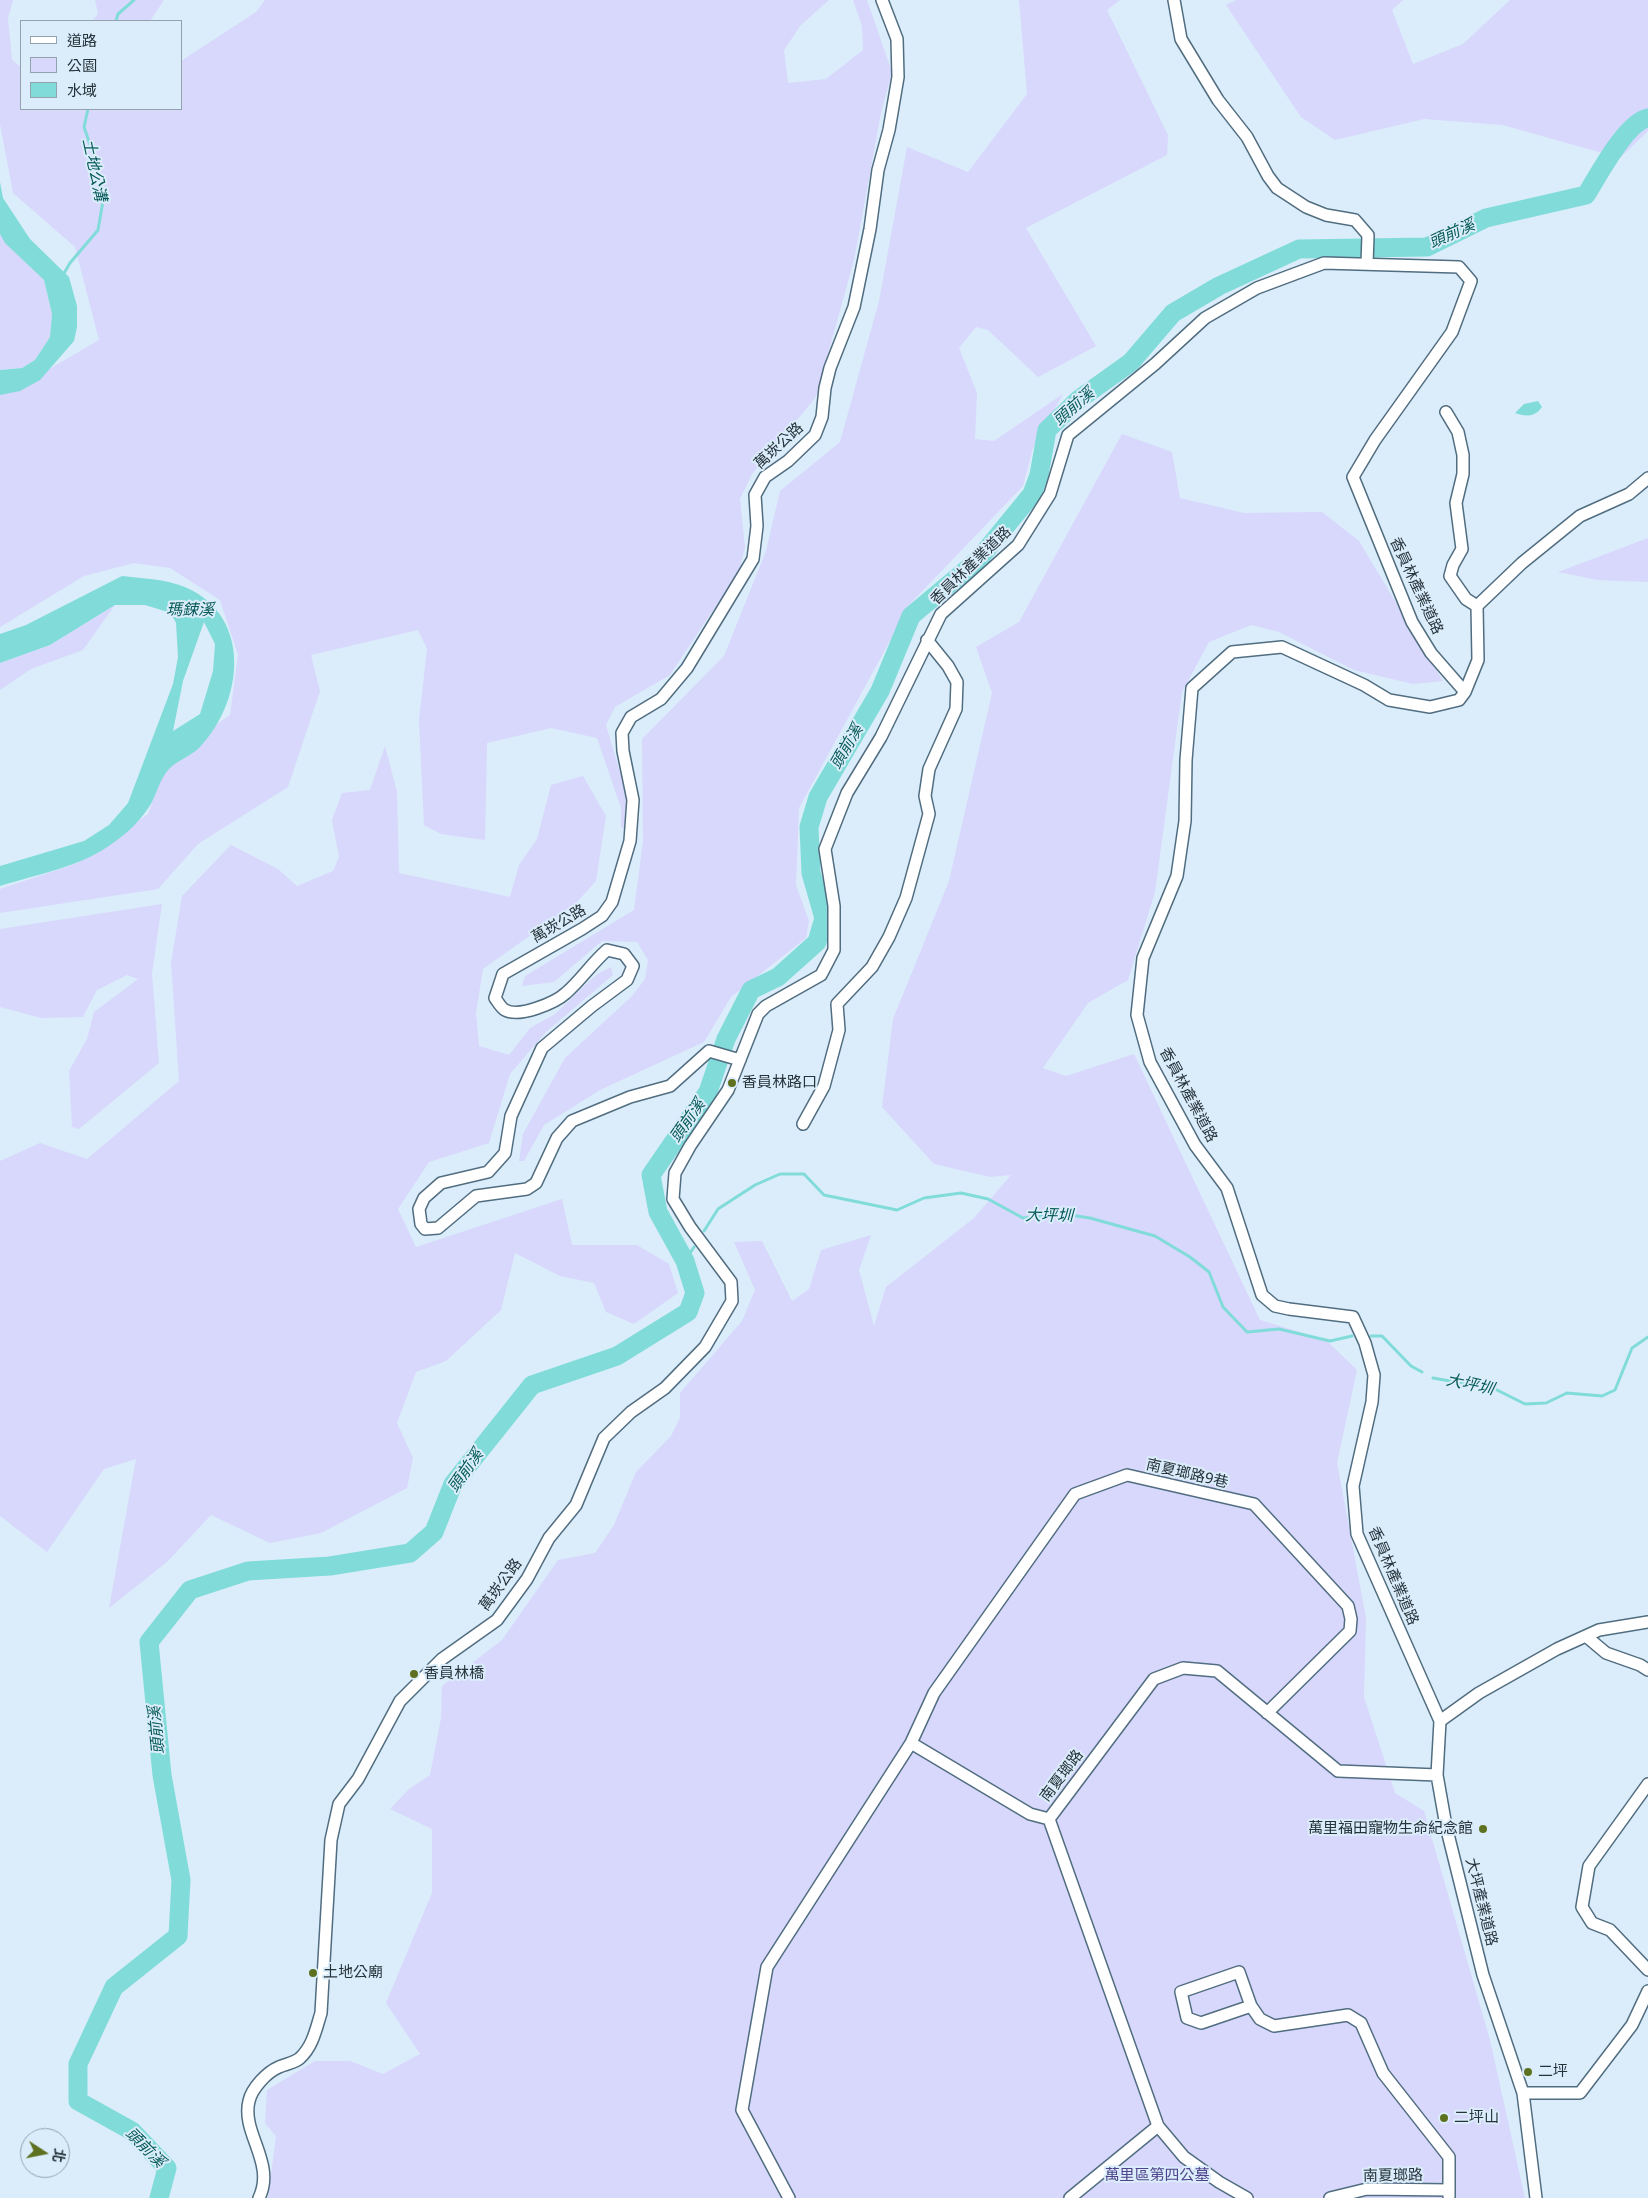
<!DOCTYPE html>
<html>
<head>
<meta charset="utf-8">
<style>
	body { margin:0 }
	#map { position:relative; width:1648px; height:2198px; overflow:hidden; background:#dbedfb; font-family:"Noto Sans","Noto Sans TC",sans-serif }
	canvas { display:block }
	.legend { position:absolute; left:20px; top:20px; width:162px; height:90px; box-sizing:border-box; background:#dbedfb; border:1px solid #93a3ae; margin:0; padding:6px 9px; list-style:none; font-size:15px; color:#27333b }
	.legend li { display:flex; align-items:center; gap:10px; height:25px }
	.legend b { width:25px; border:1px solid #93a3ae }
	.north { position:absolute; left:20px; top:2128px; width:50px; height:50px; box-sizing:border-box; background:#dbedfb; border:1px solid #93a3ae; border-radius:50%; rotate:101deg; font-size:14px; font-weight:700; line-height:20px; text-align:center; color:#27333b }
	.north::after { content:''; display:block; margin:auto; width:18px; height:22px; background:#5e7120; clip-path:polygon(50% 0,100% 100%,50% 72%,0 100%) }
</style>
</head>
<body>
<div id="map">
<canvas width="1648" height="2198"></canvas>
<ul class="legend">
<li><b style="height:6px;background:#fff"></b>道路</li>
<li><b style="height:14px;background:#d8d7fc"></b>公園</li>
<li><b style="height:14px;background:#81dcd9"></b>水域</li>
</ul>
<div class="north">北</div>
</div>
<script>
const ctx = document.querySelector('canvas').getContext('2d');
ctx.lineJoin = 'round';
function fillPath(path, color) { ctx.fillStyle = color; ctx.fill(path, 'evenodd'); }
function strokePath(path, color, width, dash) { ctx.strokeStyle = color; ctx.lineWidth = width; ctx.lineCap = dash ? 'butt' : 'round'; ctx.setLineDash(dash || []); ctx.stroke(path); }
function label(font, color, halo, rows, align = 'center') {
  ctx.font = font + ' "Noto Sans","Noto Sans TC",sans-serif'; ctx.lineWidth = 4; ctx.setLineDash([]); ctx.textBaseline = 'middle'; ctx.strokeStyle = halo; ctx.fillStyle = color; for (const [text, x, y, turn = 0] of rows) {
    ctx.save(); ctx.translate(x, y); ctx.rotate((+turn || 0) * Math.PI / 180); ctx.textAlign = isNaN(turn) ? turn : align; if (halo) ctx.strokeText(text, 0, 0); ctx.fillText(text, 0, 0); ctx.restore();
  }
}
fillPath(new Path2D(`
	M 0,0 L 13,0 L 8,18 L 12,60 L 21,67 L 21,109 L 181,109 L 181,61 L 256,12 L 265,0 L 829,0 L 801,25 L 784,50 L 788,83 L 826,79 L 863,50 L 862,26 L 853,0 L 867,0 L 892,72 L 881,113 L 854,260 L 816,397 L 752,474 L 740,499 L 745,547 L 739,571 L 670,675 L 615,707 L 606,725 L 628,799 L 625,830 L 621,827 L 621,808 L 597,738 L 551,728 L 487,743 L 485,840 L 441,834 L 424,825 L 419,720 L 427,649 L 418,630 L 311,655 L 320,691 L 288,787 L 198,844 L 158,889 L 0,913 L 0,889 L 75,864 L 148,814 L 167,759 L 230,715 L 238,655 L 220,600 L 170,568 L 134,563 L 84,576 L 0,627 L 0,381 L 34,378 L 99,340 L 75,247 L 13,193 L 0,124 Z
	M 95,0 L 164,0 L 150,21 L 92,21 L 98,14 Z
	M 1019,0 L 1120,0 L 1107,10 L 1168,135 L 1167,155 L 1026,228 L 1096,346 L 1038,377 L 988,330 L 976,327 L 959,348 L 977,393 L 975,439 L 994,441 L 1063,394 L 1033,448 L 1023,486 L 910,604 L 799,808 L 796,885 L 809,921 L 806,938 L 731,997 L 704,1042 L 600,1090 L 544,1125 L 524,1161 L 519,1161 L 523,1134 L 565,1058 L 632,996 L 645,979 L 648,960 L 637,942 L 602,941 L 554,982 L 522,986 L 525,976 L 634,910 L 643,841 L 642,739 L 724,656 L 766,551 L 780,491 L 840,442 L 879,301 L 907,147 L 968,172 L 1027,94 Z
	M 1236,0 L 1403,0 L 1392,10 L 1413,64 L 1463,44 L 1510,0 L 1648,0 L 1648,131 L 1620,158 L 1503,125 L 1424,119 L 1335,140 L 1301,117 L 1226,5 Z
	M 0,234 L 6,243 L 44,280 L 52,314 L 50,337 L 35,360 L 22,368 L 0,370 Z
	M 1122,434 L 1172,452 L 1180,498 L 1244,513 L 1322,512 L 1359,541 L 1443,681 L 1413,684 L 1354,670 L 1279,632 L 1251,625 L 1209,642 L 1182,692 L 1155,892 L 1128,980 L 1088,1003 L 1043,1068 L 1066,1076 L 1134,1054 L 1260,1320 L 1326,1340 L 1357,1370 L 1337,1463 L 1366,1618 L 1364,1697 L 1395,1793 L 1424,1811 L 1490,2040 L 1525,2198 L 268,2198 L 276,2136 L 265,2123 L 267,2090 L 315,2061 L 350,2061 L 383,2074 L 420,2054 L 386,2003 L 432,1893 L 432,1829 L 390,1809 L 409,1789 L 430,1775 L 441,1718 L 442,1686 L 502,1640 L 558,1560 L 595,1553 L 614,1525 L 636,1472 L 671,1436 L 680,1418 L 680,1393 L 742,1321 L 755,1290 L 734,1242 L 762,1241 L 792,1301 L 809,1289 L 821,1250 L 871,1235 L 859,1270 L 874,1326 L 886,1287 L 974,1218 L 1011,1175 L 990,1177 L 934,1164 L 882,1107 L 893,1019 L 949,881 L 992,693 L 976,647 L 1019,622 Z
	M 1648,538 L 1648,582 L 1598,580 L 1558,572 Z
	M 115,605 L 83,650 L 31,669 L 0,690 L 0,663 L 50,645 Z
	M 385,746 L 397,792 L 399,873 L 510,897 L 519,865 L 537,839 L 551,785 L 583,776 L 606,816 L 596,881 L 576,903 L 483,969 L 476,1013 L 479,1046 L 509,1055 L 530,1028 L 555,1014 L 596,975 L 611,967 L 613,975 L 546,1032 L 510,1074 L 489,1143 L 429,1162 L 398,1209 L 416,1247 L 562,1199 L 572,1245 L 637,1245 L 669,1264 L 678,1293 L 634,1324 L 606,1312 L 594,1283 L 560,1276 L 515,1253 L 501,1310 L 446,1361 L 416,1372 L 397,1423 L 413,1458 L 407,1488 L 321,1533 L 270,1543 L 211,1515 L 167,1562 L 109,1608 L 136,1459 L 104,1469 L 47,1552 L 0,1516 L 0,1161 L 40,1143 L 87,1159 L 179,1081 L 171,963 L 182,896 L 231,845 L 278,869 L 297,886 L 333,871 L 339,857 L 332,820 L 342,793 L 370,790 Z
	M 162,904 L 152,973 L 159,1063 L 79,1129 L 72,1127 L 69,1071 L 87,1039 L 94,1012 L 138,979 L 127,975 L 97,990 L 83,1017 L 41,1018 L 0,1007 L 0,929 Z`), '#d8d7fc');
fillPath(new Path2D(`
	M 0,182 L 3,198 L 30,239 L 69,277 L 77,306 L 77,327 L 74,341 L 40,380 L 20,391 L 0,395 L 0,370 L 22,368 L 35,360 L 50,337 L 52,314 L 44,280 L 5,243 L 0,234 Z
	M 1538,401 L 1542,407 C 1535,417 1526,417 1515,413 L 1524,404 Z
	M 122,576 C 147,579 173,579 195,592 C 252,625 241,704 200,747 C 191,756 178,760 169,769 C 161,777 157,792 152,802 C 142,819 129,832 113,843 C 81,867 38,874 0,886 L 0,866 L 84,841 L 109,825 L 128,803 L 173,684 L 178,657 L 176,623 L 171,613 L 145,605 L 115,605 L 50,645 L 0,663 L 0,634 L 26,625 ZM 204,622 L 215,644 L 213,671 L 200,714 L 173,731 L 183,681 Z`), '#81dcd9');
strokePath(new Path2D(`
	M 116,21 L 118,14 L 134,0
	M 63,275 L 70,263 L 98,230 L 103,201 L 94,156 L 84,127 L 88,109
	M 704,1231 L 718,1209 L 755,1185 L 780,1174 L 804,1174 L 824,1195 L 897,1210 L 924,1198 L 961,1193 L 988,1199 L 1023,1218 L 1063,1214 L 1090,1218 L 1155,1236 L 1190,1257 L 1209,1272 L 1223,1307 L 1247,1332 L 1279,1329 L 1330,1341 L 1352,1336
	M 685,1261 L 694,1247
	M 1371,1336 L 1382,1336 L 1411,1366 L 1422,1372
	M 1433,1378 L 1495,1389 L 1525,1404 L 1546,1403 L 1567,1393 L 1602,1396 L 1615,1390 L 1632,1348 L 1648,1337`), '#81dcd9', 3);
strokePath(new Path2D(`
	M 159,2198 L 167,2168 L 132,2131 L 78,2101 L 78,2064 L 114,1987 L 178,1936 L 181,1880 L 162,1775 L 149,1642 L 190,1590 L 248,1571 L 330,1566 L 410,1553 L 434,1532 L 453,1484 L 532,1385 L 617,1356 L 688,1312 L 695,1293 L 685,1261 L 658,1212 L 651,1175 L 708,1092 L 726,1039 L 751,990 L 778,977 L 817,942 L 824,918 L 811,873 L 809,827 L 818,797 L 880,691 L 911,616 L 978,560 L 1032,494 L 1039,475 L 1047,430 L 1078,400 L 1131,362 L 1173,313 L 1219,286 L 1299,249 L 1427,247 L 1486,218 L 1586,195 C 1598,176 1626,122 1648,118`), '#81dcd9', 19);
const minor = new Path2D(`
	M 1174,0 L 1181,39 L 1218,100 L 1247,137 L 1268,176 L 1277,188 L 1306,207 L 1326,215 L 1355,220 L 1368,235 L 1367,264
	M 1446,412 L 1458,432 L 1463,455 L 1463,474 L 1456,503 L 1462,549 L 1453,565 L 1450,576 L 1466,599 L 1477,606
	M 1465,692 L 1478,660 L 1477,606 L 1522,563 L 1580,516 L 1629,494 L 1648,478
	M 740,1060 L 709,1051 L 670,1086 L 630,1097 L 572,1121 L 557,1138 L 536,1183 L 527,1189 L 476,1196 L 438,1228 L 425,1229 L 421,1224 L 419,1209 L 424,1198 L 441,1183 L 488,1172 L 505,1153 L 511,1116 L 542,1048 L 592,1006 L 627,980 L 633,966 L 624,954 L 607,950 C 592,963 581,980 566,993 C 555,1003 519,1018 505,1010 C 501,1008 498,1002 495,998 L 503,974 L 582,929 L 602,916 L 612,902 L 630,841 L 633,800 L 623,751 L 622,733 L 631,717 L 661,699 L 687,668 L 753,559 L 757,526 L 755,495 L 765,477 L 788,461 L 815,435 L 822,417 L 825,388 L 830,368 L 854,307 L 870,229 L 878,170 L 889,130 L 898,77 L 897,39 L 882,0
	M 803,1124 L 824,1086 L 839,1030 L 837,1004 L 872,967 L 889,937 L 906,898 L 929,814 L 925,796 L 929,769 L 956,709 L 957,682 L 948,666 L 927,640
	M 1587,1637 L 1606,1653 L 1640,1665 L 1648,1670
	M 1440,1721 L 1479,1693 L 1557,1649 L 1599,1630 L 1648,1622
	M 911,1743 L 934,1693 L 1075,1494 L 1127,1475 L 1254,1504 L 1348,1606 L 1351,1619 L 1350,1631 L 1267,1713
	M 1648,1784 L 1589,1866 L 1582,1907 L 1592,1923 L 1610,1930 L 1648,1970
	M 1251,2006 L 1239,1972 L 1181,1992 L 1187,2018 L 1201,2023 L 1251,2006 L 1260,2019 L 1274,2026 L 1348,2015 L 1361,2023 L 1383,2073 L 1449,2157 L 1449,2190
	M 1523,2093 L 1580,2093 L 1632,2025 L 1648,1991
	M 259,2198 C 276,2163 241,2133 249,2101 C 252,2088 267,2072 279,2067 C 285,2064 295,2063 300,2058 C 313,2046 316,2029 321,2013 L 331,1840 L 339,1804 L 358,1779 L 400,1701 L 442,1659 L 497,1620 L 527,1579 L 549,1538 L 576,1505 L 604,1438 L 631,1412 L 665,1388 L 705,1347 L 732,1301 L 731,1282 L 690,1227 L 673,1199 L 675,1173 L 690,1146 L 728,1090 L 758,1014 L 766,1006 L 821,975 L 834,950 L 834,906 L 825,849 L 847,793 L 881,737 L 941,614 L 1018,545 L 1050,494 L 1068,435 L 1155,364 L 1205,318 L 1257,288 L 1324,263 L 1459,267 L 1471,281 L 1452,332 L 1375,440 L 1353,477 L 1412,622 L 1431,653 L 1465,692 L 1459,700 L 1430,707 L 1389,700 L 1364,685 L 1282,647 L 1232,652 L 1192,688 L 1186,760 L 1185,821 L 1177,876 L 1143,958 L 1137,1015 L 1150,1062 L 1195,1145 L 1227,1188 L 1262,1295 L 1275,1306 L 1289,1309 L 1353,1317 L 1365,1343 L 1374,1375 L 1372,1402 L 1353,1486 L 1357,1534 L 1440,1721 L 1437,1775 L 1446,1826 L 1483,1975 L 1523,2093 L 1536,2198
	M 789,2198 L 742,2110 L 767,1967 L 911,1743 L 1030,1814 L 1049,1819
	M 1070,2198 L 1158,2126
	M 1247,2198 L 1219,2182 L 1184,2157 L 1158,2126 L 1049,1819 L 1154,1679 L 1183,1668 L 1217,1671 L 1338,1771 L 1437,1775
	M 1330,2198 L 1367,2189 L 1449,2190 L 1449,2196`);
strokePath(minor, '#516d80', 14);
strokePath(minor, '#fff', 11);
for (const [x, y, r, color] of [
	[732,1083,5,"#5e7120"],
	[414,1674,5,"#5e7120"],
	[1483,1829,5,"#5e7120"],
	[313,1973,5,"#5e7120"],
	[1528,2072,5,"#5e7120"],
	[1444,2118,5,"#5e7120"]
]) { const dot = new Path2D(); dot.arc(x, y, r, 0, 2 * Math.PI); ctx.fillStyle = color; ctx.fill(dot); strokePath(dot, '#dbedfb', 2); }
label('15px', '#27333b', '#dbedfb', [
	["萬崁公路",779,446,-43],
	["香員林產業道路",971,566,-44],
	["香員林產業道路",1416,586,65],
	["萬崁公路",559,924,-30],
	["香員林產業道路",1188,1095,62],
	["南夏瑯路9巷",1187,1474,13],
	["香員林產業道路",1393,1576,67],
	["萬崁公路",501,1585,-54],
	["南夏瑯路",1062,1776,-53],
	["大坪產業道路",1481,1902,76],
	["南夏瑯路",1393,2176,-1]
]);
label('15px', '#27333b', '#dbedfb', [
	["香員林路口",742,1083],
	["香員林橋",424,1674],
	["萬里福田寵物生命紀念館",1473,1829,"right"],
	["土地公廟",323,1973],
	["二坪",1538,2072],
	["二坪山",1454,2118]
], 'left');
label('15px', '#4e438c', '#dbedfb', [
	["萬里區第四公墓",1157,2176]
]);
label('italic 16px', '#075a59', '#dbedfb', [
	["土地公溝",94,170,78],
	["頭前溪",1452,234,-24],
	["頭前溪",1074,407,-41],
	["瑪鋉溪",190,610],
	["頭前溪",847,747,-60],
	["頭前溪",688,1121,-55],
	["大坪圳",1049,1216,1],
	["大坪圳",1470,1385,12],
	["頭前溪",466,1471,-55],
	["頭前溪",157,1730,-95],
	["頭前溪",145,2148,45]
]);
</script>
</body>
</html>
